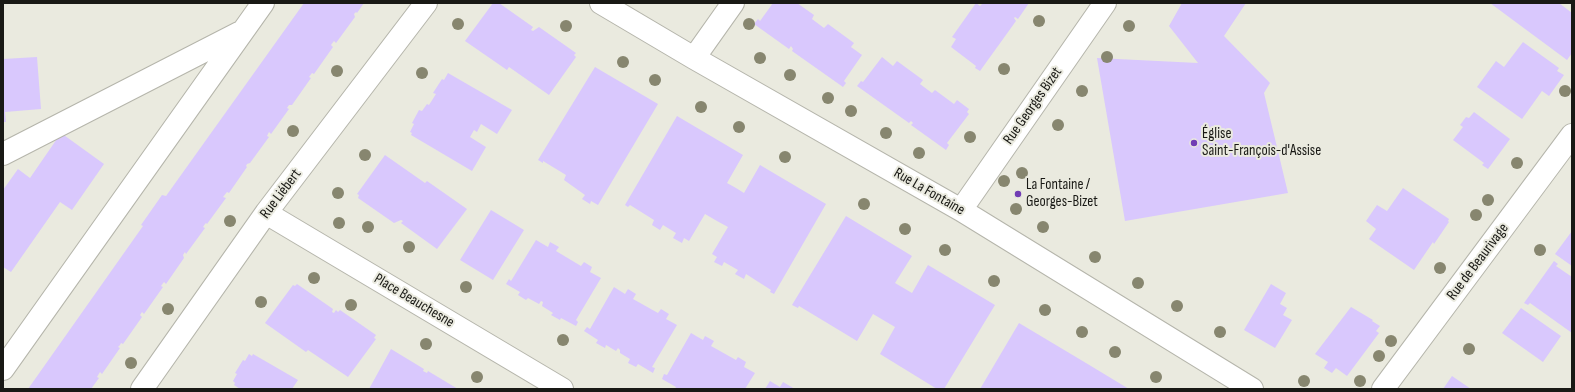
<!DOCTYPE html>
<html>
<head>
<meta charset="utf-8">
<style>
	body { margin:0 }
	#map { position:relative; width:1575px; height:392px; overflow:hidden; background:#eaeadf; font-family:"Sofia Sans Condensed",sans-serif }
	canvas { display:block }
	.frame { position:absolute; inset:0; border:4px solid #191915; pointer-events:none }
</style>
</head>
<body>
<div id="map">
<canvas width="1575" height="392"></canvas>
<div class="frame"></div>
</div>
<script>
const ctx = document.querySelector('canvas').getContext('2d');
ctx.lineJoin = 'round';
function fillPath(path, color) { ctx.fillStyle = color; ctx.fill(path, 'evenodd'); }
function strokePath(path, color, width, dash) { ctx.strokeStyle = color; ctx.lineWidth = width; ctx.lineCap = dash ? 'butt' : 'round'; ctx.setLineDash(dash || []); ctx.stroke(path); }
function label(font, color, halo, rows, align = 'center') {
  ctx.font = font + ' "Sofia Sans Condensed",sans-serif'; ctx.lineWidth = 4; ctx.setLineDash([]); ctx.textBaseline = 'middle'; ctx.strokeStyle = halo; ctx.fillStyle = color; for (const [text, x, y, turn = 0] of rows) {
    ctx.save(); ctx.translate(x, y); ctx.rotate((+turn || 0) * Math.PI / 180); ctx.textAlign = isNaN(turn) ? turn : align; if (halo) ctx.strokeText(text, 0, 0); ctx.fillText(text, 0, 0); ctx.restore();
  }
}
fillPath(new Path2D(`
	M 304,3 L 364,3 L 357,13 L 356,12 L 354,14 L 355,17 L 336,43 L 334,41 L 331,45 L 333,47 L 314,74 L 312,73 L 309,77 L 311,78 L 292,105 L 289,105 L 287,108 L 289,109 L 271,134 L 269,132 L 267,136 L 269,137 L 250,163 L 247,164 L 246,166 L 247,167 L 229,193 L 227,192 L 223,197 L 226,198 L 207,224 L 206,223 L 205,224 L 203,227 L 205,228 L 186,254 L 185,252 L 183,255 L 184,258 L 166,284 L 164,282 L 161,286 L 163,287 L 144,314 L 142,312 L 140,315 L 142,317 L 123,344 L 121,343 L 120,345 L 118,347 L 120,348 L 102,374 L 100,372 L 97,377 L 99,378 L 91,389 L 28,389 L 143,226 L 141,225 L 162,195 L 166,196 Z
	M 493,3 L 499,3 L 533,27 L 531,30 L 533,31 L 539,27 L 576,53 L 574,55 L 576,57 L 549,95 L 509,67 L 507,70 L 465,41 Z
	M 773,3 L 797,3 L 814,15 L 812,19 L 824,28 L 828,24 L 854,43 L 851,47 L 862,55 L 844,81 L 846,83 L 843,87 L 792,51 L 793,49 L 791,46 L 789,49 L 754,24 L 758,19 L 760,21 Z
	M 976,3 L 980,6 L 983,3 L 1029,3 L 1018,19 L 1015,17 L 1014,18 L 1016,21 L 980,71 L 975,68 L 976,66 L 951,47 L 956,39 L 952,37 Z
	M 1182,3 L 1246,3 L 1224,36 L 1270,83 L 1264,93 L 1288,193 L 1125,221 L 1097,58 L 1198,63 L 1169,26 Z
	M 1490,3 L 1559,3 L 1572,13 L 1572,53 L 1567,60 Z
	M 1523,42 L 1559,68 L 1557,71 L 1564,75 L 1549,96 L 1542,91 L 1522,119 L 1477,87 L 1496,61 L 1504,67 Z
	M 37,57 L 41,109 L 5,112 L 6,122 L 3,122 L 3,59 Z
	M 882,57 L 893,66 L 897,61 L 923,80 L 920,84 L 932,93 L 935,90 L 954,104 L 957,100 L 969,109 L 967,112 L 969,114 L 947,143 L 949,145 L 946,150 L 911,125 L 913,123 L 911,121 L 909,123 L 857,86 L 861,81 L 863,82 Z
	M 595,67 L 658,104 L 598,205 L 591,201 L 590,204 L 582,199 L 585,195 L 564,180 L 566,175 L 543,161 L 543,163 L 538,160 Z
	M 448,73 L 512,110 L 497,134 L 481,124 L 477,132 L 474,130 L 470,137 L 486,147 L 472,171 L 411,135 L 412,133 L 410,132 L 414,124 L 412,123 L 419,110 L 422,111 L 427,104 L 429,105 L 436,94 L 433,93 L 442,79 L 444,80 Z
	M 1474,112 L 1510,139 L 1488,169 L 1482,165 L 1484,163 L 1453,140 L 1463,127 L 1460,125 L 1466,117 L 1469,118 Z
	M 677,116 L 743,155 L 727,183 L 736,188 L 744,193 L 760,165 L 826,204 L 774,294 L 770,292 L 771,290 L 746,274 L 744,279 L 735,274 L 738,270 L 724,262 L 722,266 L 714,262 L 717,257 L 712,254 L 728,227 L 717,221 L 705,214 L 689,241 L 684,238 L 682,243 L 673,238 L 676,233 L 663,225 L 660,230 L 652,225 L 654,220 L 630,205 L 628,207 L 625,205 Z
	M 61,133 L 104,164 L 72,210 L 60,202 L 11,272 L 3,267 L 3,190 L 18,169 L 30,178 Z
	M 385,155 L 425,183 L 427,181 L 467,209 L 437,249 L 401,223 L 403,221 L 401,220 L 394,223 L 358,198 L 359,195 L 357,194 Z
	M 1403,188 L 1449,219 L 1448,221 L 1449,222 L 1434,244 L 1433,242 L 1414,270 L 1369,239 L 1376,229 L 1366,221 L 1377,205 L 1387,211 Z
	M 491,210 L 524,230 L 493,280 L 460,260 Z
	M 846,216 L 912,256 L 895,283 L 912,293 L 928,265 L 995,305 L 944,389 L 937,389 L 880,354 L 895,327 L 873,314 L 857,341 L 799,306 L 798,308 L 792,305 Z
	M 1572,231 L 1572,266 L 1555,254 Z
	M 536,240 L 548,247 L 550,242 L 559,247 L 556,251 L 581,266 L 584,262 L 592,267 L 590,272 L 601,278 L 576,320 L 578,322 L 576,326 L 561,318 L 560,320 L 551,315 L 553,313 L 542,306 L 543,302 L 541,301 L 539,304 L 528,298 L 526,300 L 518,295 L 520,292 L 506,284 L 509,279 L 511,281 Z
	M 1554,261 L 1558,264 L 1556,266 L 1572,277 L 1572,333 L 1530,303 L 1528,305 L 1524,303 Z
	M 297,284 L 333,309 L 332,312 L 334,313 L 336,310 L 338,312 L 340,310 L 376,335 L 374,338 L 376,339 L 348,377 L 308,350 L 306,352 L 265,323 L 293,285 L 295,286 Z
	M 1271,284 L 1286,293 L 1280,304 L 1287,308 L 1283,315 L 1292,320 L 1275,348 L 1244,330 Z
	M 614,287 L 625,294 L 628,289 L 636,294 L 633,299 L 658,313 L 661,309 L 669,314 L 666,319 L 677,325 L 652,367 L 655,368 L 653,373 L 638,364 L 636,367 L 628,363 L 630,359 L 620,353 L 620,350 L 618,348 L 616,351 L 606,345 L 605,348 L 596,343 L 598,340 L 584,331 L 587,327 L 590,329 Z
	M 1351,307 L 1373,320 L 1372,321 L 1380,326 L 1376,331 L 1379,333 L 1347,376 L 1336,368 L 1332,373 L 1324,368 L 1328,362 L 1315,354 Z
	M 1521,308 L 1561,336 L 1543,362 L 1502,333 Z
	M 1019,323 L 1086,363 L 1129,389 L 980,389 Z
	M 691,333 L 703,340 L 705,336 L 714,341 L 711,346 L 736,360 L 738,357 L 746,362 L 744,367 L 755,373 L 745,389 L 675,389 L 676,387 L 662,379 L 664,374 L 667,375 Z
	M 391,349 L 424,369 L 423,371 L 427,373 L 428,371 L 458,389 L 369,389 Z
	M 249,354 L 252,356 L 253,354 L 298,380 L 292,389 L 240,389 L 234,385 L 235,383 L 233,381 L 237,374 L 235,373 L 243,360 L 245,361 Z
	M 1452,376 L 1471,389 L 1443,389 Z
	M 770,381 L 780,387 L 783,382 L 795,389 L 765,389 Z`), '#d9c8fd');
const minor = new Path2D(`
	M 601,3 L 694,58 L 961,210 L 1252,389
	M 694,58 L 733,3
	M 3,154 L 239,33
	M 961,210 L 1105,3
	M 266,213 L 562,389
	M 3,369 L 263,3
	M 142,389 L 266,213 L 426,3
	M 1383,389 L 1572,135`);
strokePath(minor, '#b5b5ab', 24);
strokePath(minor, '#fff', 22);
ctx.fillStyle = '#87866f';
for (const [x, y] of [
	[1039,21],
	[458,24],
	[749,24],
	[566,26],
	[1129,26],
	[1107,57],
	[760,58],
	[623,62],
	[1004,69],
	[337,71],
	[422,73],
	[790,75],
	[655,80],
	[1082,91],
	[1565,91],
	[828,98],
	[701,107],
	[851,111],
	[1058,125],
	[739,127],
	[293,131],
	[886,133],
	[970,137],
	[919,153],
	[365,155],
	[785,157],
	[1517,163],
	[1022,173],
	[1004,181],
	[338,193],
	[1488,200],
	[864,204],
	[1016,209],
	[1476,215],
	[230,221],
	[339,223],
	[368,227],
	[1043,227],
	[905,229],
	[409,247],
	[945,250],
	[1540,250],
	[1095,257],
	[1440,268],
	[314,278],
	[994,281],
	[1138,283],
	[466,287],
	[261,302],
	[351,305],
	[1177,306],
	[168,309],
	[1045,310],
	[1082,332],
	[1220,332],
	[563,340],
	[1391,341],
	[426,344],
	[1469,349],
	[1115,352],
	[1379,356],
	[131,363],
	[477,377],
	[1156,377],
	[1304,381],
	[1360,381]
]) { ctx.beginPath(); ctx.arc(x, y, 6, 0, 2 * Math.PI); ctx.fill(); }
for (const [x, y, r, color] of [
	[1194,143,4,"#713db4"],
	[1018,194,4,"#713db4"]
]) { const dot = new Path2D(); dot.arc(x, y, r, 0, 2 * Math.PI); ctx.fillStyle = color; ctx.fill(dot); strokePath(dot, '#eaeadf', 1.5); }
label('15px', '#191915', '#eaeadf', [
	["Rue Georges Bizet",1033,106,-55],
	["Rue La Fontaine",929,192,30],
	["Rue Liébert",281,194,-53],
	["Rue de Beaurivage",1478,262,-53],
	["Place Beauchesne",414,301,31]
]);
label('15px', '#191915', '#eaeadf', [
	["Église",1202,134],
	["Saint-François-d'Assise",1202,151],
	["La Fontaine /",1026,185],
	["Georges-Bizet",1026,202]
], 'left');
</script>
</body>
</html>
